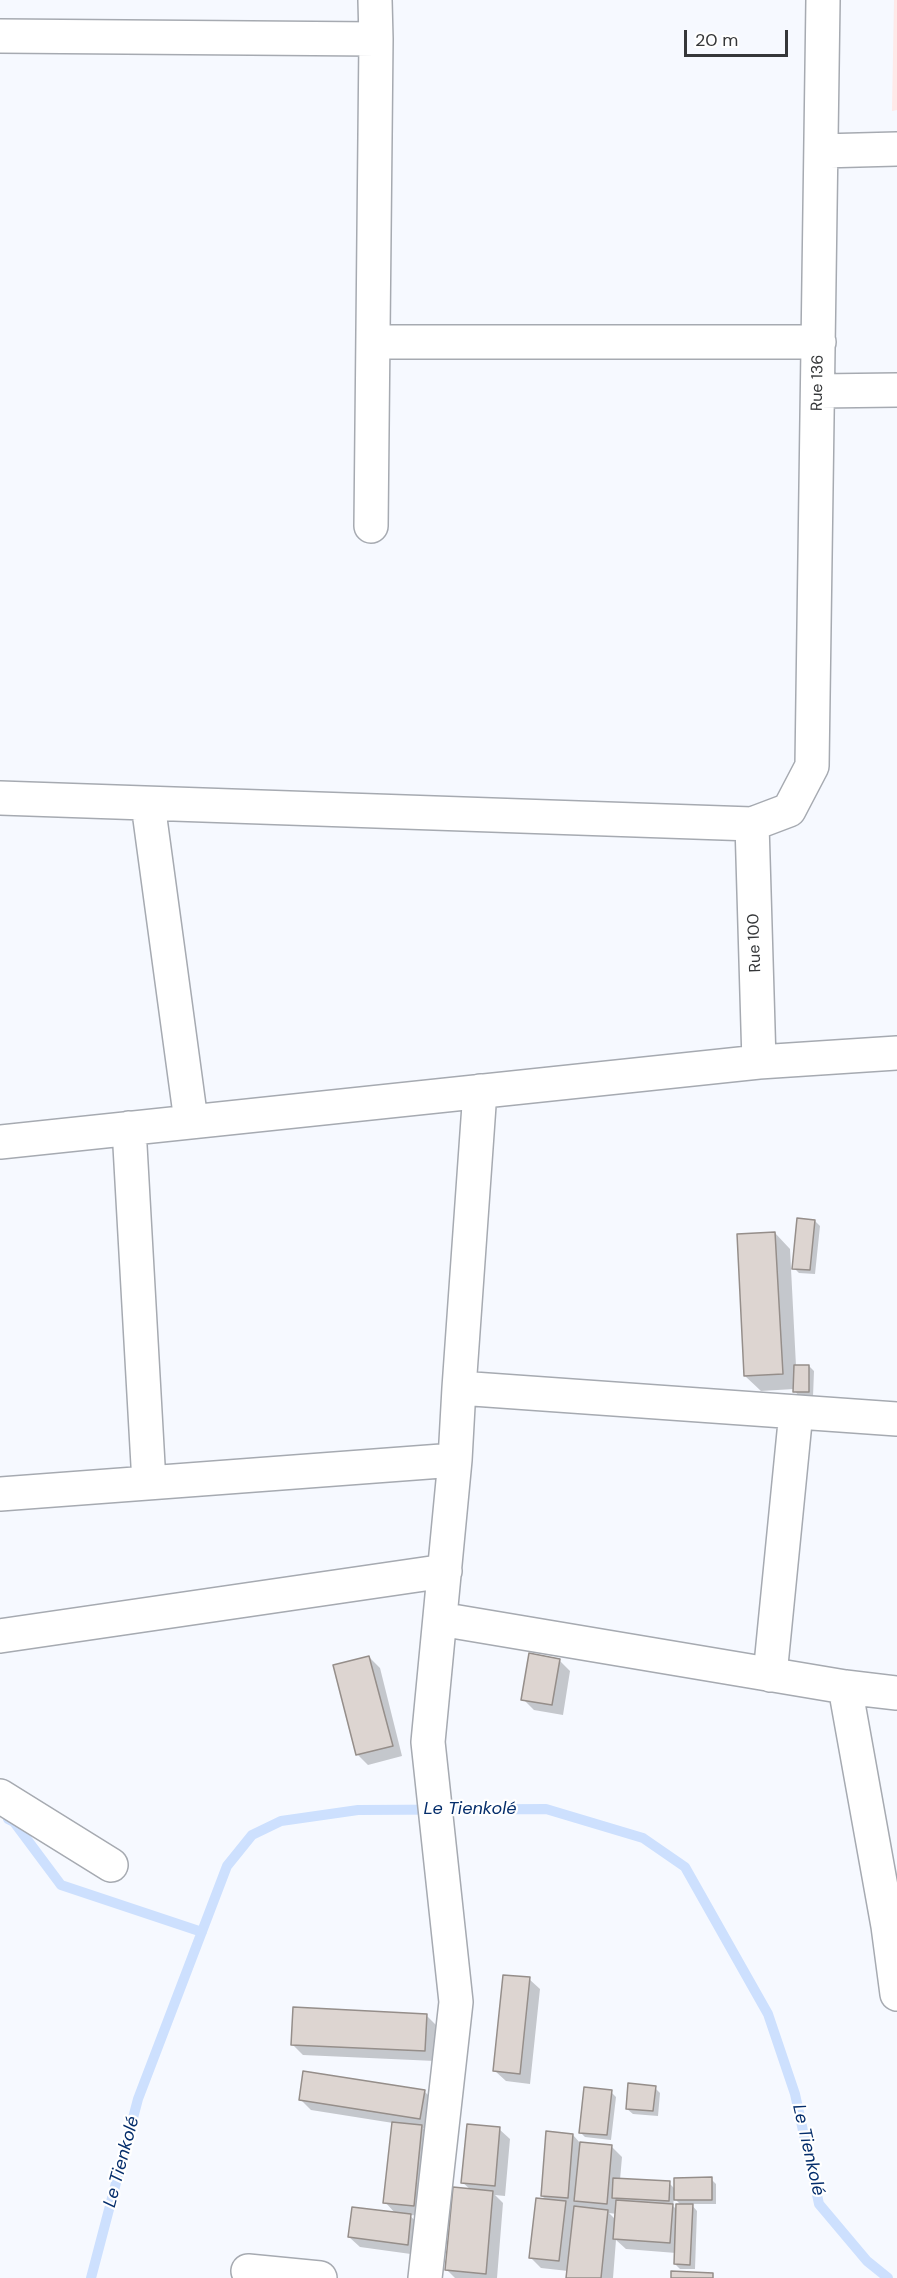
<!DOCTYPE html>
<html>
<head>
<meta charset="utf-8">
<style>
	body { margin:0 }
	#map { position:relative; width:897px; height:2278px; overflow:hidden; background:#f6f9ff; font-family:"DM Sans",sans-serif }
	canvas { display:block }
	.scale { position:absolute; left:684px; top:30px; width:104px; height:27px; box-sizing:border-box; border:3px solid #353739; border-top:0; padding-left:8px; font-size:18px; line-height:21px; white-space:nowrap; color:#353739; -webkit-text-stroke:4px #fff; paint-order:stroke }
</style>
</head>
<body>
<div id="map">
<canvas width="897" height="2278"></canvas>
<div class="scale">20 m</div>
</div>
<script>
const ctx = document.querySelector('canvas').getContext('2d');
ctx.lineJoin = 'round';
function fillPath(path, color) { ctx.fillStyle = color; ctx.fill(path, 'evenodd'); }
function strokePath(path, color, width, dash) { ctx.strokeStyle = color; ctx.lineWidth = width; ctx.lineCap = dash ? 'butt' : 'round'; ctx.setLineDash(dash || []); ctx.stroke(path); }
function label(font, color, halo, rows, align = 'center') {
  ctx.font = font + ' "DM Sans",sans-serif'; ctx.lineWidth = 4.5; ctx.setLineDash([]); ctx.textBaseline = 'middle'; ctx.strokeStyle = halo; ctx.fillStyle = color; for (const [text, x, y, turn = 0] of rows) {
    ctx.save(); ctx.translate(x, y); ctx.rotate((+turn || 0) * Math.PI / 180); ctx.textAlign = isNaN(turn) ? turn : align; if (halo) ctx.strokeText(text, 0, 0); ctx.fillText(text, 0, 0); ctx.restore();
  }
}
fillPath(new Path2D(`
	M 894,0 L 897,0 L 897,110 L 892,111 Z`), '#ffe9e8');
fillPath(new Path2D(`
	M 815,1221 L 820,1226 L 815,1274 L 799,1273 L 794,1268 Z
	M 775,1233 L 790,1249 L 796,1366 L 809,1366 L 814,1371 L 813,1397 L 799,1397 L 794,1389 L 761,1391 L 745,1376 Z
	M 369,1657 L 380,1668 L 402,1756 L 368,1765 L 357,1754 Z
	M 559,1660 L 570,1671 L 563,1715 L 534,1710 L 523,1699 Z
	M 529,1979 L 540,1989 L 530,2084 L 506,2081 L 495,2071 Z
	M 426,2015 L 437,2026 L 435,2061 L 303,2055 L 292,2044 Z
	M 655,2088 L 660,2093 L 658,2116 L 633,2114 L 627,2109 Z
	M 424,2091 L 435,2102 L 430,2129 L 423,2128 L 432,2137 L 424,2216 L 409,2215 L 421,2226 L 418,2255 L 360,2247 L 349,2237 L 396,2214 L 385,2202 L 393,2123 L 311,2110 L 300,2099 Z
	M 611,2092 L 616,2097 L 611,2140 L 585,2137 L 580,2132 Z
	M 499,2129 L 510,2139 L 505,2196 L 495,2195 L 503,2203 L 497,2278 L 455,2278 L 447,2270 L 471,2190 L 462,2182 Z
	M 573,2135 L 581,2144 L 611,2146 L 622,2157 L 620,2180 L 669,2183 L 675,2189 L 711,2179 L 716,2184 L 716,2204 L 691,2204 L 697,2211 L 695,2269 L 680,2269 L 675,2264 L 676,2253 L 626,2249 L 616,2240 L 613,2278 L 568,2278 L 568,2271 L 541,2268 L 530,2257 L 547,2201 L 542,2196 ZM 674,2198 L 681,2205 L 677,2210 L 673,2206 ZM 609,2213 L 617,2214 L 616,2220 Z`), '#0003');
strokePath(new Path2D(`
	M 8,1819 L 14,1822 L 61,1885 L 202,1932
	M 91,2278 L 138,2099 L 227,1866 L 252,1835 L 281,1821 L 358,1810 L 546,1809 L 643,1838 L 685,1867 L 768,2014 L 795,2094 L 819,2204 L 867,2261 L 888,2278`), '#cde0fe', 10);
const building = new Path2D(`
	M 797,1218 L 815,1220 L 810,1270 L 792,1269 Z
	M 775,1232 L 783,1374 L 744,1376 L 737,1234 Z
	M 794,1365 L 809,1365 L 809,1392 L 793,1392 Z
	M 529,1653 L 560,1659 L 552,1705 L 521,1700 Z
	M 369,1656 L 393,1746 L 356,1755 L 333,1665 Z
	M 503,1975 L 530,1977 L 520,2074 L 493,2071 Z
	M 293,2007 L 427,2014 L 425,2051 L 291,2045 Z
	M 303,2071 L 425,2090 L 420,2119 L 299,2100 Z
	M 628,2083 L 656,2086 L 653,2111 L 626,2109 Z
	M 584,2087 L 612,2090 L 607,2135 L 579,2133 Z
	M 392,2122 L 422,2125 L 414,2206 L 383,2203 Z
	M 467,2124 L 500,2127 L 495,2186 L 461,2183 Z
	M 546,2131 L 573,2134 L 568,2198 L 541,2196 Z
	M 580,2142 L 612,2145 L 607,2204 L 574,2201 Z
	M 712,2177 L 712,2200 L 674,2200 L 674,2178 Z
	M 613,2178 L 670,2181 L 669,2201 L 612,2198 Z
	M 453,2187 L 493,2191 L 486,2274 L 445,2270 Z
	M 536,2198 L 566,2201 L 559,2261 L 529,2258 Z
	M 616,2200 L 673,2204 L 670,2243 L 613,2239 Z
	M 676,2204 L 693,2204 L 690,2265 L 674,2264 Z
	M 574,2206 L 608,2210 L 601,2278 L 566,2278 Z
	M 352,2207 L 411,2214 L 408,2245 L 348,2237 Z
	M 671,2271 L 713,2273 L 713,2278 L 671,2278 Z`);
fillPath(building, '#ddd5d1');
strokePath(building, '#958e8a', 1.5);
const minor = new Path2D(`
	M 0,36 L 376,39
	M 821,151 L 897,149
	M 373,342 L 819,342
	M 818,391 L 897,390
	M 371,526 L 376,39 L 375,0
	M 0,798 L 752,824 L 789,810 L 812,766 L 823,0
	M 148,804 L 191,1121
	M 752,824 L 759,1062
	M 129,1128 L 149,1483
	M 0,1142 L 759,1062 L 897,1053
	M 459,1388 L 897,1419
	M 0,1494 L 455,1460
	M 440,1619 L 845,1687 L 897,1693
	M 0,1636 L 445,1571
	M 770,1675 L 796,1412
	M 845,1687 L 888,1926 L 897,1994
	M 0,1796 L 111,1865
	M 248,2271 L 320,2278
	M 425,2278 L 456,2002 L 428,1742 L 455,1460 L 459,1388 L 480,1091`);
strokePath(minor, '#a6aab1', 36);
strokePath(minor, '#fff', 33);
label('16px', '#353739', '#fff', [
	["Rue 136",818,383,-89],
	["Rue 100",755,943,-92]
]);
label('italic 18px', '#042d6b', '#fff', [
	["Le Tienkolé",470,1809],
	["Le Tienkolé",808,2150,77],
	["Le Tienkolé",122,2162,-75]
]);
</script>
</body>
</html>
